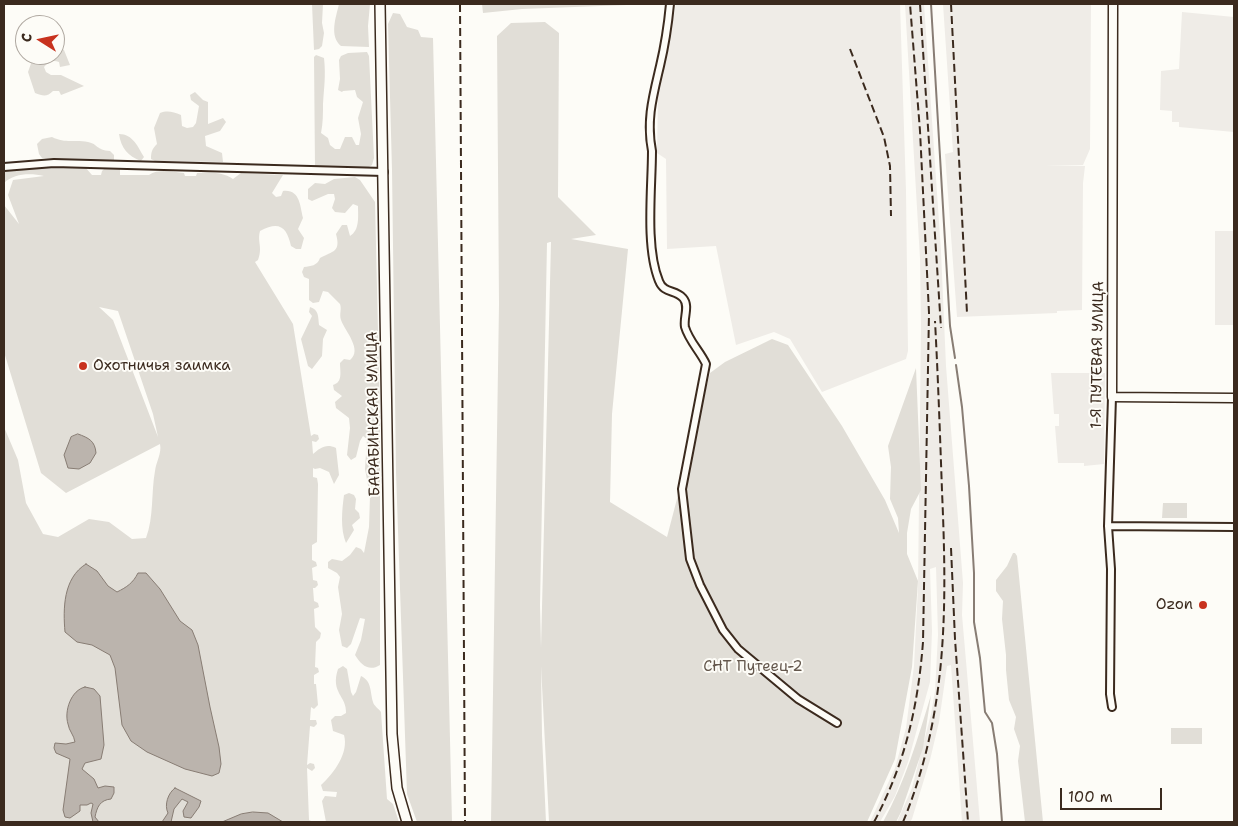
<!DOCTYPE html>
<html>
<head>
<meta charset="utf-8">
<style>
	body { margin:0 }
	#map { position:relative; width:1238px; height:826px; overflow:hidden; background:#fdfcf7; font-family:"Shantell Sans",sans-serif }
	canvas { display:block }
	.frame { position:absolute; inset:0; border:5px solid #3b2a1e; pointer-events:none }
	.north { position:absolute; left:15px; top:15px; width:50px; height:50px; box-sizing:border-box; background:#fdfcf7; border:1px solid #afa8a0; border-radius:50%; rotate:280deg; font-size:14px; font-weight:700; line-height:20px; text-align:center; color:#3b2a1e }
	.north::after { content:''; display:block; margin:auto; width:18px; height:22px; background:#c8321e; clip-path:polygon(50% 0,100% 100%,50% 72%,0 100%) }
	.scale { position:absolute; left:1060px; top:788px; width:102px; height:22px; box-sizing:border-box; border:2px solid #3b2a1e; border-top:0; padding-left:6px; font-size:15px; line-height:18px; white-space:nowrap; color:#3b2a1e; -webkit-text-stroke:4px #fdfcf7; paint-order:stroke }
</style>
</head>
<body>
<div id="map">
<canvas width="1238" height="826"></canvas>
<div class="frame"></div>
<div class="north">С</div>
<div class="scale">100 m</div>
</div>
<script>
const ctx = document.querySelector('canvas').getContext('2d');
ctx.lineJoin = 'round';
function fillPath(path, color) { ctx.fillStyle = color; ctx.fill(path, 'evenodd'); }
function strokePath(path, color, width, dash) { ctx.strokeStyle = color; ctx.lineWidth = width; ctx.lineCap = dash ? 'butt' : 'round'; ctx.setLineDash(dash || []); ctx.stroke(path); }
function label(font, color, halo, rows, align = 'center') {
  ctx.font = font + ' "Shantell Sans",sans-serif'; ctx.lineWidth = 4; ctx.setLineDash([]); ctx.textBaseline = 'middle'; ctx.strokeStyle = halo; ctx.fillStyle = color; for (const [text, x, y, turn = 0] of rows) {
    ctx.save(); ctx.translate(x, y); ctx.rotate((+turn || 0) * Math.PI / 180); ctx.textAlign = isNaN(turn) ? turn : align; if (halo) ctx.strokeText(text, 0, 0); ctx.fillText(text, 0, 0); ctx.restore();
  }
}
fillPath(new Path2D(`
	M 676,4 L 900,4 L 906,191 L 908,351 L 906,359 L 822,392 L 790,339 L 774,332 L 736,345 L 716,246 L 667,249 L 666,159 L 657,153 L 658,94 Z
	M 905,4 L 924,4 L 941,251 L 946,366 L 963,583 L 962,615 L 980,822 L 962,822 L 951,665 L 947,666 L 939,722 L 930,760 L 912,819 L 910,822 L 897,822 L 912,788 L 931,714 L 935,691 L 938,635 L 936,567 L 930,569 L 932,631 L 930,682 L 908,762 L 895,796 L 880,822 L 870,822 L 895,768 L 906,728 L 914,666 L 918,587 L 921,325 L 920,259 Z
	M 943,4 L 1091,4 L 1090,149 L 1083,165 L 1045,165 L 1085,166 L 1083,183 L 1082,310 L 1057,311 L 1057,313 L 957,317 L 945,154 L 953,152 Z
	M 1182,12 L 1234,17 L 1234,132 L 1179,127 L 1179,122 L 1172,122 L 1172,111 L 1160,110 L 1161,71 L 1179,69 Z
	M 1215,231 L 1234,231 L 1234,325 L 1215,325 Z
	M 1051,373 L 1105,373 L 1104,464 L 1084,466 L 1084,463 L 1058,463 L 1055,426 L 1059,426 L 1059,414 L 1054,414 Z`), '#efece7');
fillPath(new Path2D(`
	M 312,4 L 323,4 L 322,23 L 324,33 L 322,46 L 319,49 L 314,50 Z
	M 339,4 L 370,4 L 368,26 L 369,47 L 341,46 C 329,36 336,17 339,4 Z
	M 482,4 L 625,4 L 627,5 L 522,9 L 483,13 Z
	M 393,13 L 400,14 L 407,27 L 418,30 L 421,37 L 433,38 L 452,822 L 417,822 L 407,794 L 396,472 L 392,170 L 388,24 Z
	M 545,22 L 559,33 L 558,197 L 596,235 L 571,239 L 628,249 L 612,414 L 610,502 L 667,537 L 710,373 L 725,362 L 772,339 L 788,345 L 842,426 L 885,500 L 899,533 L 898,518 L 890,499 L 891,467 L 888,446 L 916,368 L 921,490 L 911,509 L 907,533 L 907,554 L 918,581 L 912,667 L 895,759 L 867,822 L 549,822 L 541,666 L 542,735 L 546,822 L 491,822 L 499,304 L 497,36 L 511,23 ZM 550,242 L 551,242 L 541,648 L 540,605 L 547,243 Z
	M 55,43 L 64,50 L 70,65 L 60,67 L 59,62 C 53,60 49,61 44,67 L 46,72 L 51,75 L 61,75 L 84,86 L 61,95 L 59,91 L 53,91 C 47,97 43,96 35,93 L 28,72 L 34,55 L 55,55 Z
	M 367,52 L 369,56 L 374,158 L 372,165 L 366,169 L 315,168 L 314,57 L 316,55 L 324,58 C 326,76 324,87 323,104 C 323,114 323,123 321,133 L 328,138 L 330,145 L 335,149 L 340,149 L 345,137 L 352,137 L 356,145 L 359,145 L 361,134 L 358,118 L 363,102 L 357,97 L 355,90 L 343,91 L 342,92 L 338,90 L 340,79 L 339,60 L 341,56 L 348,53 Z
	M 195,92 L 203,100 L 208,102 L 208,124 L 223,118 L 226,122 L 220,131 L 205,136 L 206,146 L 222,153 L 223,162 L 155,161 L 151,159 C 151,152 152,149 157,144 L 154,128 L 160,113 C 168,110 173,112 181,115 L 182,126 L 187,128 L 193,127 L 196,123 L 199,106 L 191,100 L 190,95 Z
	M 119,134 C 133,134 138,147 144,157 L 141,161 C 128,156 121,148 119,134 Z
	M 52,137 C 66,144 75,139 88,142 C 98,144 96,150 110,151 L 114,155 L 114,162 L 42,158 L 39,154 L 37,144 L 42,139 Z
	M 60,166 L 85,167 L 92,175 L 101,175 L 102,171 L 105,168 L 120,169 L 120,175 L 149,175 C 159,168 173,172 184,173 L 185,176 L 196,176 L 197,173 C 209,172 223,172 233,179 L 241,173 L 283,175 L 272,193 L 276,197 L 281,196 L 283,191 C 300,189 300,206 303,218 L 298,229 L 304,238 L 301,249 L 296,249 L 291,246 C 287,228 280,220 260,231 C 257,242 263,247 258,260 L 255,262 L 293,324 L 311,436 L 314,434 L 318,435 L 319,439 L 316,442 L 312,441 L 313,454 C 320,448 326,443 336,448 L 339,475 L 334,484 L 329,472 L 320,468 L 315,469 L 313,468 L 313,477 L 317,478 L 318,484 L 317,542 L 312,545 L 312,560 L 316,562 L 317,566 L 312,568 L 313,580 L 317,581 L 318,585 L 315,588 L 313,588 L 314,601 L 318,603 L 319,607 L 314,609 L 315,627 L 321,633 L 320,638 L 316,642 L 315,667 L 318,668 L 319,672 L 314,675 L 314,684 L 316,684 L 318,705 L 314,709 L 311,707 L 310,720 L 316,720 L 317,724 L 314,727 L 310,726 L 307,765 L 310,763 L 314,764 L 315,768 L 312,771 L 307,768 L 309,820 L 313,822 L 4,822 L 4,427 L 18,460 L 26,503 L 43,534 L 58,537 L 89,519 L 109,522 L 132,539 L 146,538 C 154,517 151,493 155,471 C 156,462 162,453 160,444 L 66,493 L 41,473 L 4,352 L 4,205 L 19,224 L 8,195 L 13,180 L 44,176 C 31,173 14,173 4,183 L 4,171 ZM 99,307 L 118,311 L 153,414 L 158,437 L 113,320 Z
	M 355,177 L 360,180 L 375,202 L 380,418 L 380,665 C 369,672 361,665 355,655 L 361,640 L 365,619 L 360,618 L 351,644 L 347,648 L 342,646 L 339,630 L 342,614 L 338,587 L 340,577 L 337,573 L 328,568 L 328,562 L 332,559 L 342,561 L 350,555 L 356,547 L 361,549 L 364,553 L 369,527 L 370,496 L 365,469 L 367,439 L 363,436 L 360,441 L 356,457 L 351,460 L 347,455 L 350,428 L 349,418 L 336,408 L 335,402 L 342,396 L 334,390 L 333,385 C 343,382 340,372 340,363 L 344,359 L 350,360 C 363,350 345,331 341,320 C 339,314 342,309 340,304 L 328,292 L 323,291 L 319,302 L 313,303 L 309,300 L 309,279 L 304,277 L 302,272 L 304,267 C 311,266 317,266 320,258 C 333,251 341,252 336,234 L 342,225 L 347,225 L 350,236 C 360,230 358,216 358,206 L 353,204 L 345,213 L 335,212 L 332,208 L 335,199 L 334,194 L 328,194 L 312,201 L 308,199 L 308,189 L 315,183 L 325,184 L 334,179 Z
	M 310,307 C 319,310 318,316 319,325 L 327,330 L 323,339 L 322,356 L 312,369 L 308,366 L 301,339 L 312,316 L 309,312 Z
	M 349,493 L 354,495 L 356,499 L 355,509 L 359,513 L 360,518 L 352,525 L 354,530 L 346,543 C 340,529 342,510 344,495 Z
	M 1163,503 L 1187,503 L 1187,518 L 1162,518 Z
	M 1013,553 L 1015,553 L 1017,556 L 1043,822 L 1025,822 L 1018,761 L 1020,746 L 1014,729 L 1016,717 L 1009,700 L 1006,670 L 1006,655 L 1002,619 L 1003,601 L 996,591 L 996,580 L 1007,566 Z
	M 343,666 L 347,669 L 351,692 L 353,696 L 356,692 L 361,676 C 372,681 370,692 373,702 C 374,706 378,708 381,712 L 387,799 L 393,804 L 399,822 L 326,822 L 322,801 L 325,796 L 336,797 L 337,792 L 323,791 L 321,785 C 334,773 349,753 344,735 L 333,731 L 331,720 L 335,716 L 341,716 L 346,713 C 347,696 330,693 338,669 Z
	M 931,695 L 923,748 L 901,812 L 896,822 L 883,822 C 905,782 918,738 931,695 Z
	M 1171,728 L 1202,728 L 1202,744 L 1171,744 Z`), '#e1ded7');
const water = new Path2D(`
	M 78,434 C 89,438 95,441 96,453 L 90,463 L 79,469 L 68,468 L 64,455 L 71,437 Z
	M 86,564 L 97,571 L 108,586 L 117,592 C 127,587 133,583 138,573 L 146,573 L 160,589 L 180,621 L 192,630 L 198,645 L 210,707 L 219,747 L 221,764 L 219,773 L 212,776 L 185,769 L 147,752 L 131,741 L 122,725 L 115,668 L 110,655 L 92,645 L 77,642 L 65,632 C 63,609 63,578 86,564 Z
	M 85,687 L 94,689 L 100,696 L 104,745 L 101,759 L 85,763 L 82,769 L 94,779 L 98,788 L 105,786 L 114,787 L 114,793 L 111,799 C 100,800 97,807 95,817 L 99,822 L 93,822 L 91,813 L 93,804 L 91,803 L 87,805 L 80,805 L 80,811 L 70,818 L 65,817 L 63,810 L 70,759 L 56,753 L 54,748 L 55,743 L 66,744 L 75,742 C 74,735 69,731 68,724 C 64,711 71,690 85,687 Z
	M 175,788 L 201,801 L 199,807 L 191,818 L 184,817 L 183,811 L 188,802 L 182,799 L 174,809 L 171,822 L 162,822 L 168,813 C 164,805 168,793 175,788 Z
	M 253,812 L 268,813 L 283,822 L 222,822 L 241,814 Z`);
fillPath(water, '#bbb4ad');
strokePath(water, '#887d74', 1);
strokePath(new Path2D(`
	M 931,4 L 950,326 L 955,358
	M 956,365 L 962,407 L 969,486 L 974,573 L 974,622 L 980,658 L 985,712 L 992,723 L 997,754 L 1002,822`), '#887d74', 2);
const minor = new Path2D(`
	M 670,4 C 668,25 665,45 660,66 C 653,96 646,120 652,151 C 652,188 645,247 659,281 C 664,294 675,289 683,298 C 690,306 683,318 685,327 C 689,341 700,351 706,364 L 682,489 L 690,559 L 700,585 L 723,630 L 738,649 L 798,699 L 837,723
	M 4,167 L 54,163 L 384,172
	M 1108,526 L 1234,527
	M 1112,707 L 1110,694 L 1111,569 L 1108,526 L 1112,397`);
const tertiary = new Path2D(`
	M 1113,4 L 1112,397 L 1234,398`);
const secondary = new Path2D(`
	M 380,4 L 392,734 L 397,788 L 407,822`);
strokePath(minor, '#3b2a1e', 10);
strokePath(tertiary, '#3b2a1e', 11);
strokePath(secondary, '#3b2a1e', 12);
strokePath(minor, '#fdfcf7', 6);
strokePath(tertiary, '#fdfcf7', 8);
strokePath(secondary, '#fdfcf7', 9);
strokePath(new Path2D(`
	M 460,4 L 465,822
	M 920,4 L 941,328
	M 951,4 L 967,313
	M 850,49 L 884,137 L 890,166 L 891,216
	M 951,548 L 955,639 L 968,822
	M 874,822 C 905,764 918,707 923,642 L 929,313 L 920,131 L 910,4
	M 903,822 C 948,713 947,606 942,491 C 940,434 938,377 935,321`), '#3b2a1e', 2, [8, 4]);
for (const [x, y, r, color] of [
	[83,366,5,"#c8321e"],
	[1203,605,5,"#c8321e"]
]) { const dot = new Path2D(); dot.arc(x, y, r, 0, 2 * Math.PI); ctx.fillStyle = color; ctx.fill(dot); strokePath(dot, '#fdfcf7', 2); }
label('15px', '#3b2a1e', '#fdfcf7', [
	["1-Я ПУТЕВАЯ УЛИЦА",1098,355,-89],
	["БАРАБИНСКАЯ УЛИЦА",374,414,-91]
]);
label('15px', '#3b2a1e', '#fdfcf7', [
	["Охотничья заимка",93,366],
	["Ozon",1193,605,"right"]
], 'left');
label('15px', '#64574c', '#fdfcf7', [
	["СНТ Путеец-2",753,667]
]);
</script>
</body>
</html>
